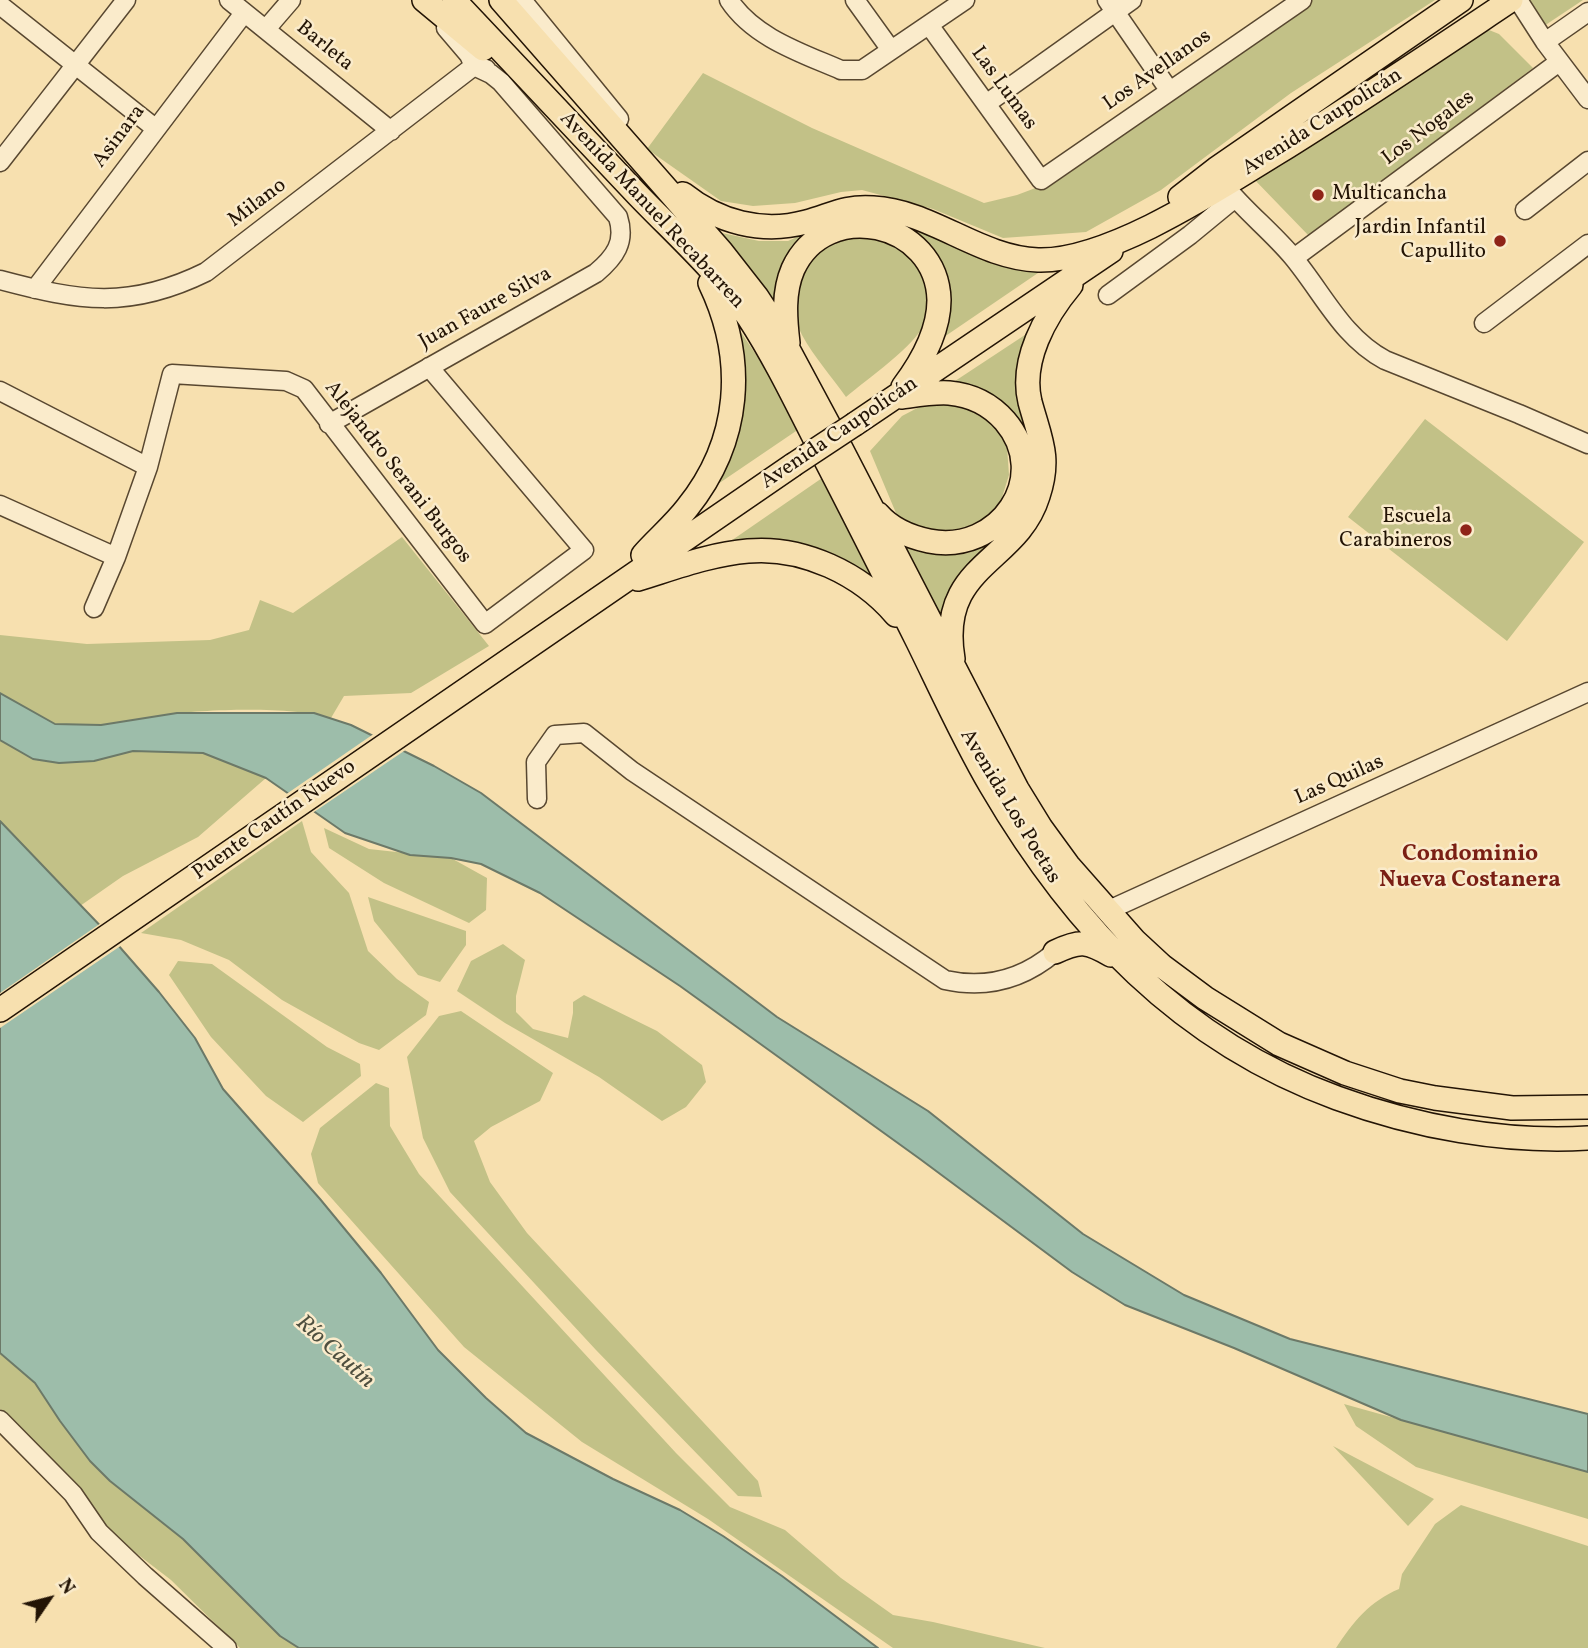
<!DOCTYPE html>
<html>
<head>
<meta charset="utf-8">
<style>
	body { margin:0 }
	#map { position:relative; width:1588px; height:1648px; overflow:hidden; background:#f7e0af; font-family:Vollkorn,serif }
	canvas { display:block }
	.north { position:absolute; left:14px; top:1564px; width:70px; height:70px; -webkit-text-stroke:5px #faebcb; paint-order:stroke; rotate:55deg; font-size:19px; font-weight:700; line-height:28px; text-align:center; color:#231405 }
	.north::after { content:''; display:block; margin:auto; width:24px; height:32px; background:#231405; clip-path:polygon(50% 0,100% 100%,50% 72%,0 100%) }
</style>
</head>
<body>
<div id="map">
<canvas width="1588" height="1648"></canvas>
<div class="north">N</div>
</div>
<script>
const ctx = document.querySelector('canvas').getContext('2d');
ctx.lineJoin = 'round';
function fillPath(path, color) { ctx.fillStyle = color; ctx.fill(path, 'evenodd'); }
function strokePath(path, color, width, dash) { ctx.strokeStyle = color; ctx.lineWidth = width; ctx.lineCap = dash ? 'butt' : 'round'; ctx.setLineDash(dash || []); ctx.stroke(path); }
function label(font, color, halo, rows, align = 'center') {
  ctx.font = font + ' Vollkorn,serif'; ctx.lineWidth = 5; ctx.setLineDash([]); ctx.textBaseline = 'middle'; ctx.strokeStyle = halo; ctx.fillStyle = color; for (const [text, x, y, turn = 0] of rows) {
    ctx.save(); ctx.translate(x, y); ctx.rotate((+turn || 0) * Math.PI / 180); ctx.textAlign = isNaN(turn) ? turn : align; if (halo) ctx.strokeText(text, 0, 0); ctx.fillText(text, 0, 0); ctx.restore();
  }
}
fillPath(new Path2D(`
	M 1312,0 L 1435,0 L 1291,93 L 1161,190 L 1086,232 L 1003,238 L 933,209 L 862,190 L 841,192 L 795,203 L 753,206 L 721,201 L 647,149 L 703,73 L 812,128 L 984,203 L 1017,195 L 1062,178 Z
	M 1528,0 L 1583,0 L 1541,28 Z
	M 1489,30 L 1499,34 L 1533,68 L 1309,236 L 1251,176 L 1479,33 Z
	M 879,215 L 1038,273 L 944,337 L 947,316 L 930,251 L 829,229 L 781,312 L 722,233 L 759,241 L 788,241 L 834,221 Z
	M 855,236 C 870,237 889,239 901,250 C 920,265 937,298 925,323 C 914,347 867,379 846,397 C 832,377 814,357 802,335 C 787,306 800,267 825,248 C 834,241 844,239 855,236 Z
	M 732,319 L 761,362 L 799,429 L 715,486 Z
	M 1037,327 C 1032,345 1023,366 1024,385 C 1025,427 1047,458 1032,502 C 1023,529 997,542 979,562 C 960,581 951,602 944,627 L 905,544 C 923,549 944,557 963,554 C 975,552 992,542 1001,534 C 1055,492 1035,417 976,391 C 968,387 958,387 949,385 Z
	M 925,404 L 976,404 L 1001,431 L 1007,447 L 1009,475 L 999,507 L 974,529 L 944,536 L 901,525 L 870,451 L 902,416 Z
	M 1425,419 L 1584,542 L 1507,641 L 1348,517 Z
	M 825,476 L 885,592 L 864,576 L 725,545 Z
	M 402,537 L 489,646 L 411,693 L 344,696 L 331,718 C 294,706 204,709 164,715 C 131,720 90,730 57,724 C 37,721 17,703 0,693 L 0,635 L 87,644 L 210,640 L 249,630 L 260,600 L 293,613 Z
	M 0,740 L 33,759 L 94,761 L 132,751 L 203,753 L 266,778 L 198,837 L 123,876 L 80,906 L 0,821 Z
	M 302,821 L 311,852 L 349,893 L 368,951 L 397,979 L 429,1002 L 426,1015 L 379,1050 L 359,1043 L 282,1000 L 229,960 L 181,940 L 141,933 Z
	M 324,828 L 369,849 L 451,858 L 487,878 L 486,910 L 469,923 L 384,883 L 329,848 Z
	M 368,897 L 466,931 L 466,945 L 440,982 L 418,975 L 374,921 Z
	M 503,944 L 525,960 L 516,996 L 516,1012 L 533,1029 L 568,1038 L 573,1013 L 573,1002 L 584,995 L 657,1031 L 702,1065 L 706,1082 L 686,1107 L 662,1121 L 599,1077 L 505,1023 L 457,991 L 471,961 Z
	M 178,961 L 212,964 L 327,1047 L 360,1064 L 361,1076 L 303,1122 L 266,1096 L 211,1037 L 169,975 Z
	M 461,1011 L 553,1073 L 540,1101 L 491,1127 L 474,1141 L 490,1182 L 527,1233 L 758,1481 L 762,1497 L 738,1496 L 596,1350 L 450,1192 L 423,1138 L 407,1057 L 439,1016 Z
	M 376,1083 L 389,1088 L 390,1126 L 419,1174 L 676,1453 L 730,1507 L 785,1530 L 841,1578 L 893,1615 L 933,1622 L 1045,1648 L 893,1648 L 708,1519 L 582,1442 L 464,1347 L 318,1183 L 311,1154 L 320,1128 Z
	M 0,1353 L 35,1383 L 60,1421 L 90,1461 L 110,1481 L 183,1539 L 280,1636 L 299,1648 L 240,1648 L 171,1580 L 102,1527 L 67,1476 L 0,1409 Z
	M 1344,1404 L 1588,1472 L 1588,1519 L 1416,1467 L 1356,1426 Z
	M 1333,1446 L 1434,1499 L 1408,1526 Z
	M 1461,1505 L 1588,1546 L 1588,1648 L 1336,1648 C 1353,1622 1370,1601 1399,1589 L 1402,1574 L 1435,1524 Z`), '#c2c187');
const water = new Path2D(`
	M 0,693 L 55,724 L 101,725 L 177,713 L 314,713 L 351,725 L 434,766 L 481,793 L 777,1017 L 928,1111 L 1083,1234 L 1184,1295 L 1290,1339 L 1588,1414 L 1588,1472 L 1401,1420 L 1234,1348 L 1125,1305 L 1072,1272 L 920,1159 L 680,986 L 540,893 L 481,864 L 451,858 L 410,855 L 345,833 L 266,778 L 203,753 L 133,751 L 94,761 L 59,763 L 33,759 L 0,740 Z
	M 0,821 L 111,937 L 159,992 L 195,1038 L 223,1089 L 320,1199 L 381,1273 L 438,1350 L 486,1398 L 526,1433 L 613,1479 L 680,1510 L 723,1536 L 782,1576 L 878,1648 L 299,1648 L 280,1636 L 183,1539 L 110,1481 L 90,1461 L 60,1421 L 35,1383 L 0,1353 Z`);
fillPath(water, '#9dbdaa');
strokePath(water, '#6c7968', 2);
fillPath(new Path2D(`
	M 375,733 L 407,749 L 311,814 L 285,795 Z
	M 101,923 L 122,945 L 0,1028 L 0,993 Z`), '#f7e0af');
const minor = new Path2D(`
	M 229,0 L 391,131
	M 522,0 L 619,119
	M 729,0 C 754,38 802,53 841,70 L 862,70 L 965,0
	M 855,0 L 891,50
	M 1107,0 L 1169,90
	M 1518,0 L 1545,42 L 1588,99
	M 0,5 L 155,128
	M 929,25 L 1041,180 L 1302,0
	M 266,29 L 291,0
	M 1545,42 L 1588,12
	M 986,104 L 1132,0
	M 0,162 L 126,0
	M 1225,186 C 1245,211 1271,231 1292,256 C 1323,293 1342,337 1385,360 L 1519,414 L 1588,444
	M 1525,210 L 1588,161
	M 1294,258 L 1559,62
	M 0,280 C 79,301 129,310 206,272 L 474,66 L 486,69
	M 35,289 L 244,13
	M 1108,295 L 1190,235 L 1235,198
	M 1484,323 L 1588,244
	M 0,391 L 148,467
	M 329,424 L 596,273 C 615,257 626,242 618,217 L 501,82 L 491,74 L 474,66 L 469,55 L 446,28
	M 0,505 L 116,557
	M 94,608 L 116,557 L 148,467 L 172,374 L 286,381 L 304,389 L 485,624 L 584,550 L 429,367
	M 537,799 L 536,762 L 555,735 L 584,733 L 632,771 L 945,980 C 986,989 1022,980 1055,952
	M 1109,910 L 1588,692
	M 0,1420 L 73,1494 L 99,1532 L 145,1576 L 227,1648`);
const major = new Path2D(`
	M 424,0 L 483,49
	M 454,0 C 514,64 574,128 635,192 C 673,232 718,271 749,318 C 775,358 796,402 818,445 C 852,510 885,576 918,642 C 942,691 964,740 991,786 C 1074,928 1181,1041 1337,1098 C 1416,1127 1504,1143 1588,1138
	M 501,0 L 721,251 L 757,297 L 774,323 L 833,433 L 1017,789 L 1041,828 L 1068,865 L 1135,941 L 1162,966 L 1205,998 L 1279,1044 L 1345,1073 L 1400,1091 L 1435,1098 L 1512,1108 L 1588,1107
	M 683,194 C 718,222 762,234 806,222 C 832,215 844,206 873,208 C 932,211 979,258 1038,260 C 1108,262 1217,190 1277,153 C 1356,104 1433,52 1511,0
	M 1180,197 L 1216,169 L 1461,0
	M 788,343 C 785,318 783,292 793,269 C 826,197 937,221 939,300 C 939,331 921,363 903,387
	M 855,424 L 1111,251
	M 878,514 C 891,529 910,537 929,541 C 999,555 1053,477 1005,421 C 990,404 972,395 949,393 C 933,392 916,395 901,397
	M 643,555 C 657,539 674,525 687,508 C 741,441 747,360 710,283
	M 638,579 C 674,568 711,554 748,551 C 803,546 861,574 896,615
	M 953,659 C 937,564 1017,564 1038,496 C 1051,457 1040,439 1030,402 C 1020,361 1045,316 1071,285
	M 1055,952 C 1080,940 1087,941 1111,955
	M 0,1010 L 793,465`);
strokePath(minor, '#584730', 21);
strokePath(major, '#231405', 26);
strokePath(minor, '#faebcb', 18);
strokePath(major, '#f7e0af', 23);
const majorBridge = new Path2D(`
	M 793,465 L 855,424`);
strokePath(majorBridge, '#231405', 26, []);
strokePath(majorBridge, '#f7e0af', 23);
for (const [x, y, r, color] of [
	[1318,195,7,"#8f2418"],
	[1500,241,7,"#8f2418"],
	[1466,530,7,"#8f2418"]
]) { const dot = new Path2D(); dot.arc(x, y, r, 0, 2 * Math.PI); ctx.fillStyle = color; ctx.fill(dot); strokePath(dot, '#faebcb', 2.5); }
label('21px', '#231405', '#faebcb', [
	["Barleta",324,47,39],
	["Los Avellanos",1158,71,-35],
	["Las Lumas",1003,89,54],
	["Avenida Caupolicán",1323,123,-32],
	["Los Nogales",1429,129,-37],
	["Asinara",120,137,-53],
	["Milano",258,204,-37],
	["Avenida Manuel Recabarren",651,211,47],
	["Juan Faure Silva",486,309,-29],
	["Avenida Caupolicán",840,434,-34],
	["Alejandro Serani Burgos",397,473,52],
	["Las Quilas",1340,781,-24],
	["Avenida Los Poetas",1009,807,59],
	["Puente Cautín Nuevo",275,821,-35]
]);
label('21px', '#231405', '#faebcb', [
	["Multicancha",1332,195,"left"],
	["Jardin Infantil",1486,229],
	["Capullito",1486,253],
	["Escuela",1452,518],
	["Carabineros",1452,542]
], 'right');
label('bold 23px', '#7a1f14', '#faebcb', [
	["Condominio",1470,856],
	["Nueva Costanera",1470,882]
]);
label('italic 23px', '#4e4f3f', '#faebcb', [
	["Río Cautín",334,1353,42]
]);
</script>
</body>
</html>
